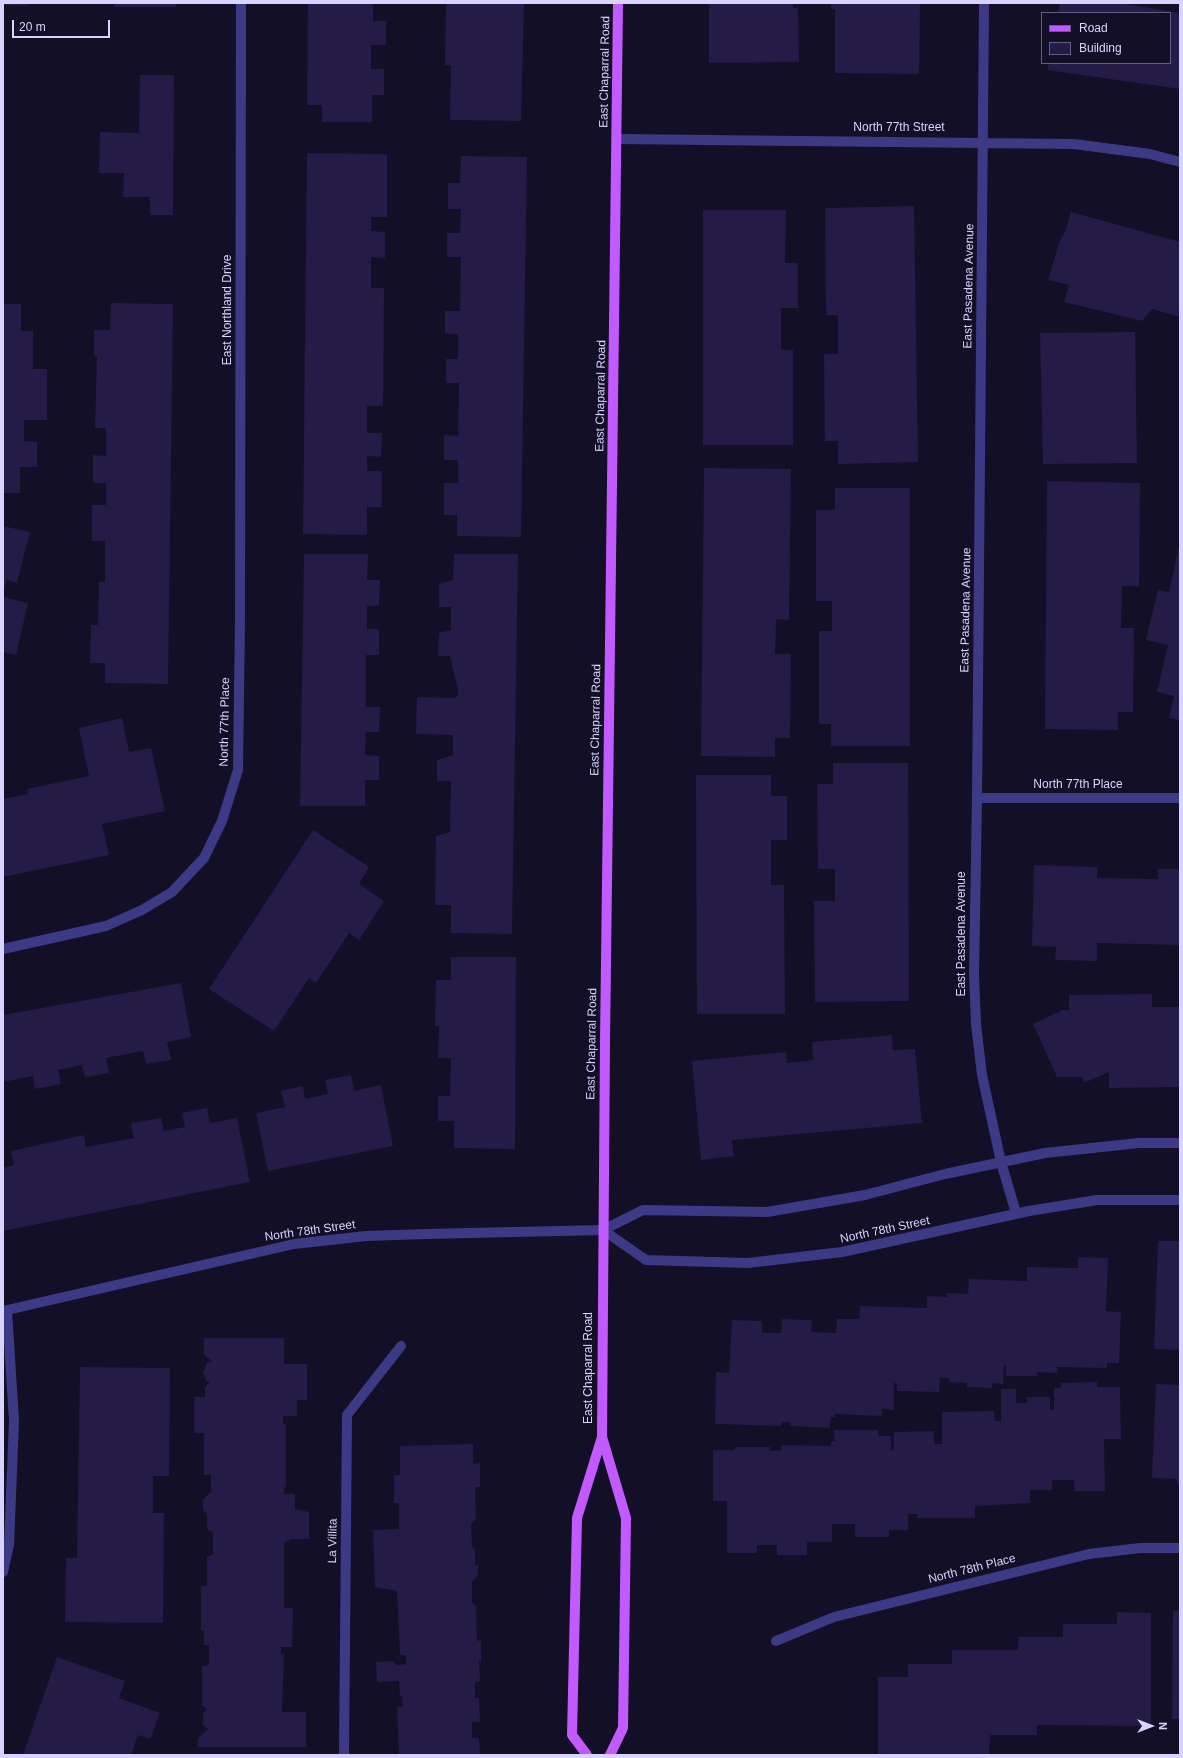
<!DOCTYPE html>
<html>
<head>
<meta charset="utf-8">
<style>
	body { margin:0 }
	#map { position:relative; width:1183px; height:1758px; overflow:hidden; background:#130f26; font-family:Helvetica,sans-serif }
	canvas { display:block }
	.frame { position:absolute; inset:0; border:4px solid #d9d4ff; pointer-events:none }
	.legend { position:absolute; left:1041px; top:12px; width:130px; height:52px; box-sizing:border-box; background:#130f26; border:1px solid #625e7d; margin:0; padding:5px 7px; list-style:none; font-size:12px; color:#d9d4ff }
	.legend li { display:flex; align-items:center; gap:8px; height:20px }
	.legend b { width:20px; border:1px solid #625e7d }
	.north { position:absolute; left:1131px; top:1706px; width:40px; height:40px; -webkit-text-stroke:3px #130f26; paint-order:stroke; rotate:90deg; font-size:11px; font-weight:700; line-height:16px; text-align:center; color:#d9d4ff }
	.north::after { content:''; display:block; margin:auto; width:14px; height:18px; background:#d9d4ff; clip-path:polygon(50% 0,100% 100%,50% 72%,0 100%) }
	.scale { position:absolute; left:12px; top:20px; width:98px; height:18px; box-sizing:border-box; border:2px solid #d9d4ff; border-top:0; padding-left:5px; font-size:12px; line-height:14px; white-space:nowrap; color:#d9d4ff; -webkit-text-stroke:3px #130f26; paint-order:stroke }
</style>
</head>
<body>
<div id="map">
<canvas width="1183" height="1758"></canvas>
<div class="frame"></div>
<ul class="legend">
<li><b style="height:5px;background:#c25bff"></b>Road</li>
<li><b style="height:11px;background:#241b47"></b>Building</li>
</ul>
<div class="north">N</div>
<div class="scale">20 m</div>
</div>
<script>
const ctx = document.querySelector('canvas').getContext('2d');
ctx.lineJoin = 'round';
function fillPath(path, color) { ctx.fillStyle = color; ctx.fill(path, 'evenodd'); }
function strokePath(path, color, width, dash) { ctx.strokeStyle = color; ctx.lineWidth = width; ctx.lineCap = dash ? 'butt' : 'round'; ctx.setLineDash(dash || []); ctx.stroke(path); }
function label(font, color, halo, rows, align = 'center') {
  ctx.font = font + ' Helvetica,sans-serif'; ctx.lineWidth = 3; ctx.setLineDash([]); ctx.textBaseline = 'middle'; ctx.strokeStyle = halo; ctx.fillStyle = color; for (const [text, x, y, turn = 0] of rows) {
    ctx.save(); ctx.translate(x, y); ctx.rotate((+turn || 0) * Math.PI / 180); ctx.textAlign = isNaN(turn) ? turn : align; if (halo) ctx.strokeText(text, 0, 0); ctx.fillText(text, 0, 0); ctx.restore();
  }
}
fillPath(new Path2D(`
	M 3,3 L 28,3 L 28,6 L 3,5 Z
	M 114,3 L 176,3 L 176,7 L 114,7 Z
	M 308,3 L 373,3 L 373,21 L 386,21 L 386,45 L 371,45 L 371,69 L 384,69 L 384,95 L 372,95 L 372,122 L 322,122 L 322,105 L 307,105 Z
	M 446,3 L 524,3 L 521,121 L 450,120 L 451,66 L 445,65 Z
	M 709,3 L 793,3 L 793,8 L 798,8 L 799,62 L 709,63 Z
	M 831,3 L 920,3 L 919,74 L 835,73 L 835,9 L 831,9 Z
	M 1060,3 L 1120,3 L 1180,13 L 1180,89 L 1047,70 L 1049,63 L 1170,63 L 1170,13 L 1058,13 Z
	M 140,75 L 174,75 L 173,215 L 150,215 L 150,197 L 123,197 L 124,173 L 99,173 L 100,132 L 139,133 Z
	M 307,153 L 387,154 L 387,217 L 371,217 L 371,231 L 385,232 L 385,258 L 371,257 L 371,288 L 384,288 L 383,406 L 367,406 L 367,433 L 382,433 L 381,457 L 367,456 L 367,471 L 382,471 L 382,507 L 367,507 L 367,535 L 303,534 Z
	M 461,156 L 527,157 L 521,537 L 457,536 L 457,515 L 444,515 L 444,483 L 458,483 L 458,460 L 444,460 L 444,435 L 458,436 L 459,383 L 446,383 L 446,359 L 458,359 L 458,334 L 445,334 L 445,311 L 460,311 L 461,257 L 447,257 L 447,233 L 460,233 L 461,209 L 448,209 L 448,183 L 460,183 Z
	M 914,206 L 918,462 L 838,464 L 838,441 L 825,441 L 824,354 L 838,354 L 838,315 L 826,315 L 825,208 Z
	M 703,210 L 786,210 L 785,263 L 798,263 L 798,308 L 781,308 L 781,350 L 793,350 L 793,445 L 703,445 Z
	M 1071,212 L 1180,242 L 1180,317 L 1152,309 L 1142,321 L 1064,302 L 1069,285 L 1048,280 L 1059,243 L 1066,229 Z
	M 111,303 L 173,304 L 168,684 L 105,683 L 105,663 L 90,663 L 91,625 L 98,625 L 99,582 L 105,582 L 105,541 L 92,541 L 92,505 L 106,505 L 106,483 L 93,483 L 93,455 L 106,456 L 106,428 L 95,428 L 97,356 L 94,356 L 94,330 L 110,330 Z
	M 3,304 L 21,304 L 21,331 L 33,331 L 33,369 L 47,369 L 47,420 L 24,420 L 24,441 L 37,442 L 37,467 L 20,467 L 20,493 L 3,493 Z
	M 1135,332 L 1137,463 L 1043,464 L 1040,333 Z
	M 704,468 L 791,469 L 789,620 L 776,619 L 775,654 L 791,654 L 790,738 L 775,738 L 775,757 L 701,756 Z
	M 1047,481 L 1140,483 L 1139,586 L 1122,586 L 1121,628 L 1134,628 L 1133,712 L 1118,712 L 1118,730 L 1045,729 Z
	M 835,488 L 910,488 L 910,746 L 831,746 L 831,724 L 819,724 L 819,631 L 832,631 L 832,601 L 816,601 L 816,510 L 835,510 Z
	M 3,526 L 30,532 L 17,583 L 7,580 L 3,592 Z
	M 1179,546 L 1180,546 L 1180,720 L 1169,718 L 1174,696 L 1157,692 L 1168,645 L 1146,640 L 1158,590 L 1169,592 Z
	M 304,554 L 368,554 L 367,580 L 380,580 L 379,606 L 367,606 L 367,629 L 379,629 L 379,655 L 366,655 L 366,707 L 380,707 L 379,732 L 366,732 L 365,755 L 379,756 L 379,780 L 365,780 L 365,806 L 300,806 Z
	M 454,554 L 518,554 L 512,934 L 451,933 L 451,905 L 435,905 L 436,836 L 450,832 L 451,781 L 437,781 L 437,760 L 453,755 L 453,735 L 416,734 L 417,697 L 453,698 L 458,696 L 458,690 L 450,656 L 438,656 L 439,633 L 451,630 L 451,607 L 439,607 L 439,584 L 453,580 Z
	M 3,597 L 28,603 L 16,655 L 3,652 Z
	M 122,718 L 129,752 L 151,748 L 165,811 L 102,824 L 109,855 L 3,877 L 3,799 L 28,794 L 27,789 L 89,776 L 79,728 Z
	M 833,763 L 908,763 L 909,1001 L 815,1002 L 814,901 L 835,901 L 835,869 L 818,869 L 817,784 L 833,784 Z
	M 696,775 L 771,775 L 771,796 L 787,796 L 787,840 L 771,840 L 771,885 L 784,885 L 785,1014 L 697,1014 Z
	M 313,830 L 369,867 L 359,884 L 384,901 L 359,940 L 349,933 L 316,983 L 309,978 L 274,1031 L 209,989 Z
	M 1034,865 L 1097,867 L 1097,878 L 1158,879 L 1158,869 L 1180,869 L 1180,945 L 1097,943 L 1097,961 L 1055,960 L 1056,947 L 1032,946 Z
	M 451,957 L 516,957 L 515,1149 L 454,1148 L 454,1121 L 438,1121 L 438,1096 L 450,1096 L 451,1058 L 438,1058 L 439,1026 L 435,1026 L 436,980 L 451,980 Z
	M 181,983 L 191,1037 L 167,1042 L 171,1060 L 146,1064 L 143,1051 L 106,1058 L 109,1073 L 85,1077 L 82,1065 L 58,1070 L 61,1084 L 35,1089 L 33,1076 L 3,1082 L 3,1015 Z
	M 1152,994 L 1152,1007 L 1180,1007 L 1180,1087 L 1109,1088 L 1109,1072 L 1084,1083 L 1082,1077 L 1057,1077 L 1033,1024 L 1063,1010 L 1069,1010 L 1069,995 Z
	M 892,1035 L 893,1050 L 915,1049 L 922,1123 L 732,1140 L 734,1156 L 701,1160 L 692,1061 L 786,1052 L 787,1063 L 813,1060 L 812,1042 Z
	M 351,1075 L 354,1091 L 381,1085 L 393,1146 L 268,1171 L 256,1113 L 285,1107 L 281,1091 L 303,1086 L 305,1099 L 328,1094 L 325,1080 Z
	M 207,1108 L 210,1123 L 237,1118 L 250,1182 L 3,1231 L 3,1168 L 14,1165 L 11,1151 L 84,1135 L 86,1147 L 134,1138 L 131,1123 L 161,1118 L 164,1131 L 185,1127 L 182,1113 Z
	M 1158,1241 L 1180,1241 L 1180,1350 L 1154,1349 Z
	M 1078,1257 L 1108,1258 L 1106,1311 L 1121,1312 L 1119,1363 L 1107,1363 L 1107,1368 L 1057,1367 L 1057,1373 L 1037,1372 L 1037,1376 L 1006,1376 L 1006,1365 L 1004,1365 L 1003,1384 L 992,1383 L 992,1388 L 967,1387 L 967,1383 L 949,1382 L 949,1378 L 940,1378 L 939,1392 L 897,1391 L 897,1383 L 894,1383 L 894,1410 L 882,1409 L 882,1416 L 835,1414 L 835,1417 L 831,1417 L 830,1428 L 790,1426 L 791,1422 L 781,1422 L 781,1426 L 715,1424 L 716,1372 L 729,1373 L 732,1320 L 762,1321 L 762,1333 L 781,1333 L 782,1319 L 812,1320 L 811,1332 L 836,1333 L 837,1319 L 859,1319 L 860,1306 L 927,1308 L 927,1296 L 947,1297 L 947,1293 L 968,1294 L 969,1279 L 1027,1281 L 1027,1267 L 1078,1268 Z
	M 204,1338 L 284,1338 L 284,1364 L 307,1364 L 307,1400 L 297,1400 L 297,1416 L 283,1416 L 283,1424 L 286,1424 L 286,1487 L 284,1487 L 284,1494 L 295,1494 L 295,1509 L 309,1512 L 309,1539 L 292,1539 L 284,1543 L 284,1608 L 293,1608 L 292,1647 L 281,1647 L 281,1654 L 284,1654 L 282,1712 L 306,1712 L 306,1747 L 198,1747 L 198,1738 L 208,1729 L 203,1725 L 203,1713 L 207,1710 L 202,1705 L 202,1666 L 209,1665 L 209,1645 L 204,1645 L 204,1631 L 201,1630 L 201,1586 L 207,1586 L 207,1557 L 213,1554 L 213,1532 L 207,1529 L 207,1514 L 203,1510 L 203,1500 L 211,1492 L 211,1475 L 204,1475 L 204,1433 L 194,1433 L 194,1397 L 205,1397 L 205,1388 L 210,1381 L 206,1381 L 203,1373 L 207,1362 L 213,1362 L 204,1355 Z
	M 80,1367 L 170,1368 L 169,1476 L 153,1476 L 153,1513 L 164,1513 L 163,1623 L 65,1622 L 66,1558 L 77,1558 Z
	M 1097,1382 L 1097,1387 L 1120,1387 L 1121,1439 L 1104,1439 L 1105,1491 L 1074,1491 L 1074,1480 L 1052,1480 L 1052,1490 L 1030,1490 L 1030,1503 L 975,1506 L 975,1518 L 917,1518 L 918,1514 L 908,1514 L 908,1530 L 889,1530 L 889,1537 L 855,1537 L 855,1524 L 832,1524 L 832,1542 L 807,1542 L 807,1555 L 777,1555 L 777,1545 L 757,1545 L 757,1553 L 727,1553 L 727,1501 L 713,1501 L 713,1450 L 735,1450 L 735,1447 L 770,1447 L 770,1451 L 781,1450 L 781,1445 L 830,1446 L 832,1441 L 835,1441 L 834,1430 L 878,1430 L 878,1436 L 891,1436 L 891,1450 L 894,1450 L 894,1432 L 934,1431 L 934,1444 L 942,1444 L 942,1412 L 994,1411 L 995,1421 L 1001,1421 L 1001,1389 L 1016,1389 L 1016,1403 L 1027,1403 L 1027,1397 L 1050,1397 L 1050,1410 L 1054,1410 L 1054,1388 L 1061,1388 L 1061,1383 Z
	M 1156,1384 L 1180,1385 L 1180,1488 L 1176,1479 L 1152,1478 Z
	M 473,1444 L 473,1464 L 480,1463 L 480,1487 L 475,1487 L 476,1519 L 471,1524 L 472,1545 L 475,1550 L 475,1565 L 478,1565 L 478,1575 L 472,1582 L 472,1603 L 476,1606 L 477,1641 L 481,1640 L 481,1661 L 479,1661 L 480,1681 L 475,1682 L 475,1698 L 479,1698 L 480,1722 L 472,1722 L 472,1738 L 479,1738 L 480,1755 L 399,1755 L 397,1707 L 403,1706 L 402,1696 L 400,1696 L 399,1681 L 377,1682 L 376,1662 L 392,1661 L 397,1665 L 406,1664 L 406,1655 L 400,1655 L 397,1591 L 375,1587 L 373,1530 L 399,1529 L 399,1503 L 394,1503 L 394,1475 L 400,1475 L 400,1446 Z
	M 1173,1611 L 1180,1611 L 1180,1719 L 1172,1719 Z
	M 1117,1612 L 1151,1613 L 1151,1726 L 1037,1725 L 1037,1735 L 990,1735 L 989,1755 L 878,1755 L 878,1677 L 908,1677 L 908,1664 L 952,1664 L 952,1650 L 1018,1650 L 1018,1637 L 1063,1637 L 1063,1624 L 1117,1624 Z
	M 57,1657 L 125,1681 L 119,1698 L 160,1713 L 150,1739 L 138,1735 L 131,1755 L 23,1755 Z`), '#241b47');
strokePath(new Path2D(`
	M 984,3 L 977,798 L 974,975 L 976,1024 L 982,1075 L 1001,1162 L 1016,1213
	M 617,139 L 1074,144 L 1150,154 L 1180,162
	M 977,798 L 1180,798
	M 3,949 L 106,926 L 142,910 L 172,892 L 204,858 L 222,821 L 238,770 L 240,617 L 241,3
	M 603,1230 L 646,1260 L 748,1263 L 842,1252 L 1029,1211 L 1097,1200 L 1180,1200
	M 3,1311 L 294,1244 L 366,1236 L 426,1234 L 603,1230 L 643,1210 L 767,1212 L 865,1195 L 945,1174 L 1045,1153 L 1139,1143 L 1180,1143
	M 3,1572 L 9,1545 L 14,1421 L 7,1310
	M 776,1641 L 834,1617 L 1089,1554 L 1140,1548 L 1180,1548
	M 344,1755 L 347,1415 L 401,1346`), '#3d3a85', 10);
strokePath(new Path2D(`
	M 587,1755 L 572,1735 L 577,1518 L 602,1437
	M 610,1755 L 623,1728 L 626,1518 L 602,1437 L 605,1041 L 618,3`), '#c25bff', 10);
label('12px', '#d9d4ff', '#130f26', [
	["East Chaparral Road",605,72,-89],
	["North 77th Street",899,128],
	["East Pasadena Avenue",969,286,-89],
	["East Northland Drive",228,310,-90],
	["East Chaparral Road",601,396,-89],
	["East Pasadena Avenue",966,610,-89],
	["East Chaparral Road",596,720,-89],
	["North 77th Place",225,722,-89],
	["North 77th Place",1078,785],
	["East Pasadena Avenue",962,934,-90],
	["East Chaparral Road",592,1044,-89],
	["North 78th Street",885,1230,-12],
	["North 78th Street",310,1231,-8],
	["East Chaparral Road",589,1368,-90],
	["La Villita",333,1541,-89],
	["North 78th Place",972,1569,-14]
]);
</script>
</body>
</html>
